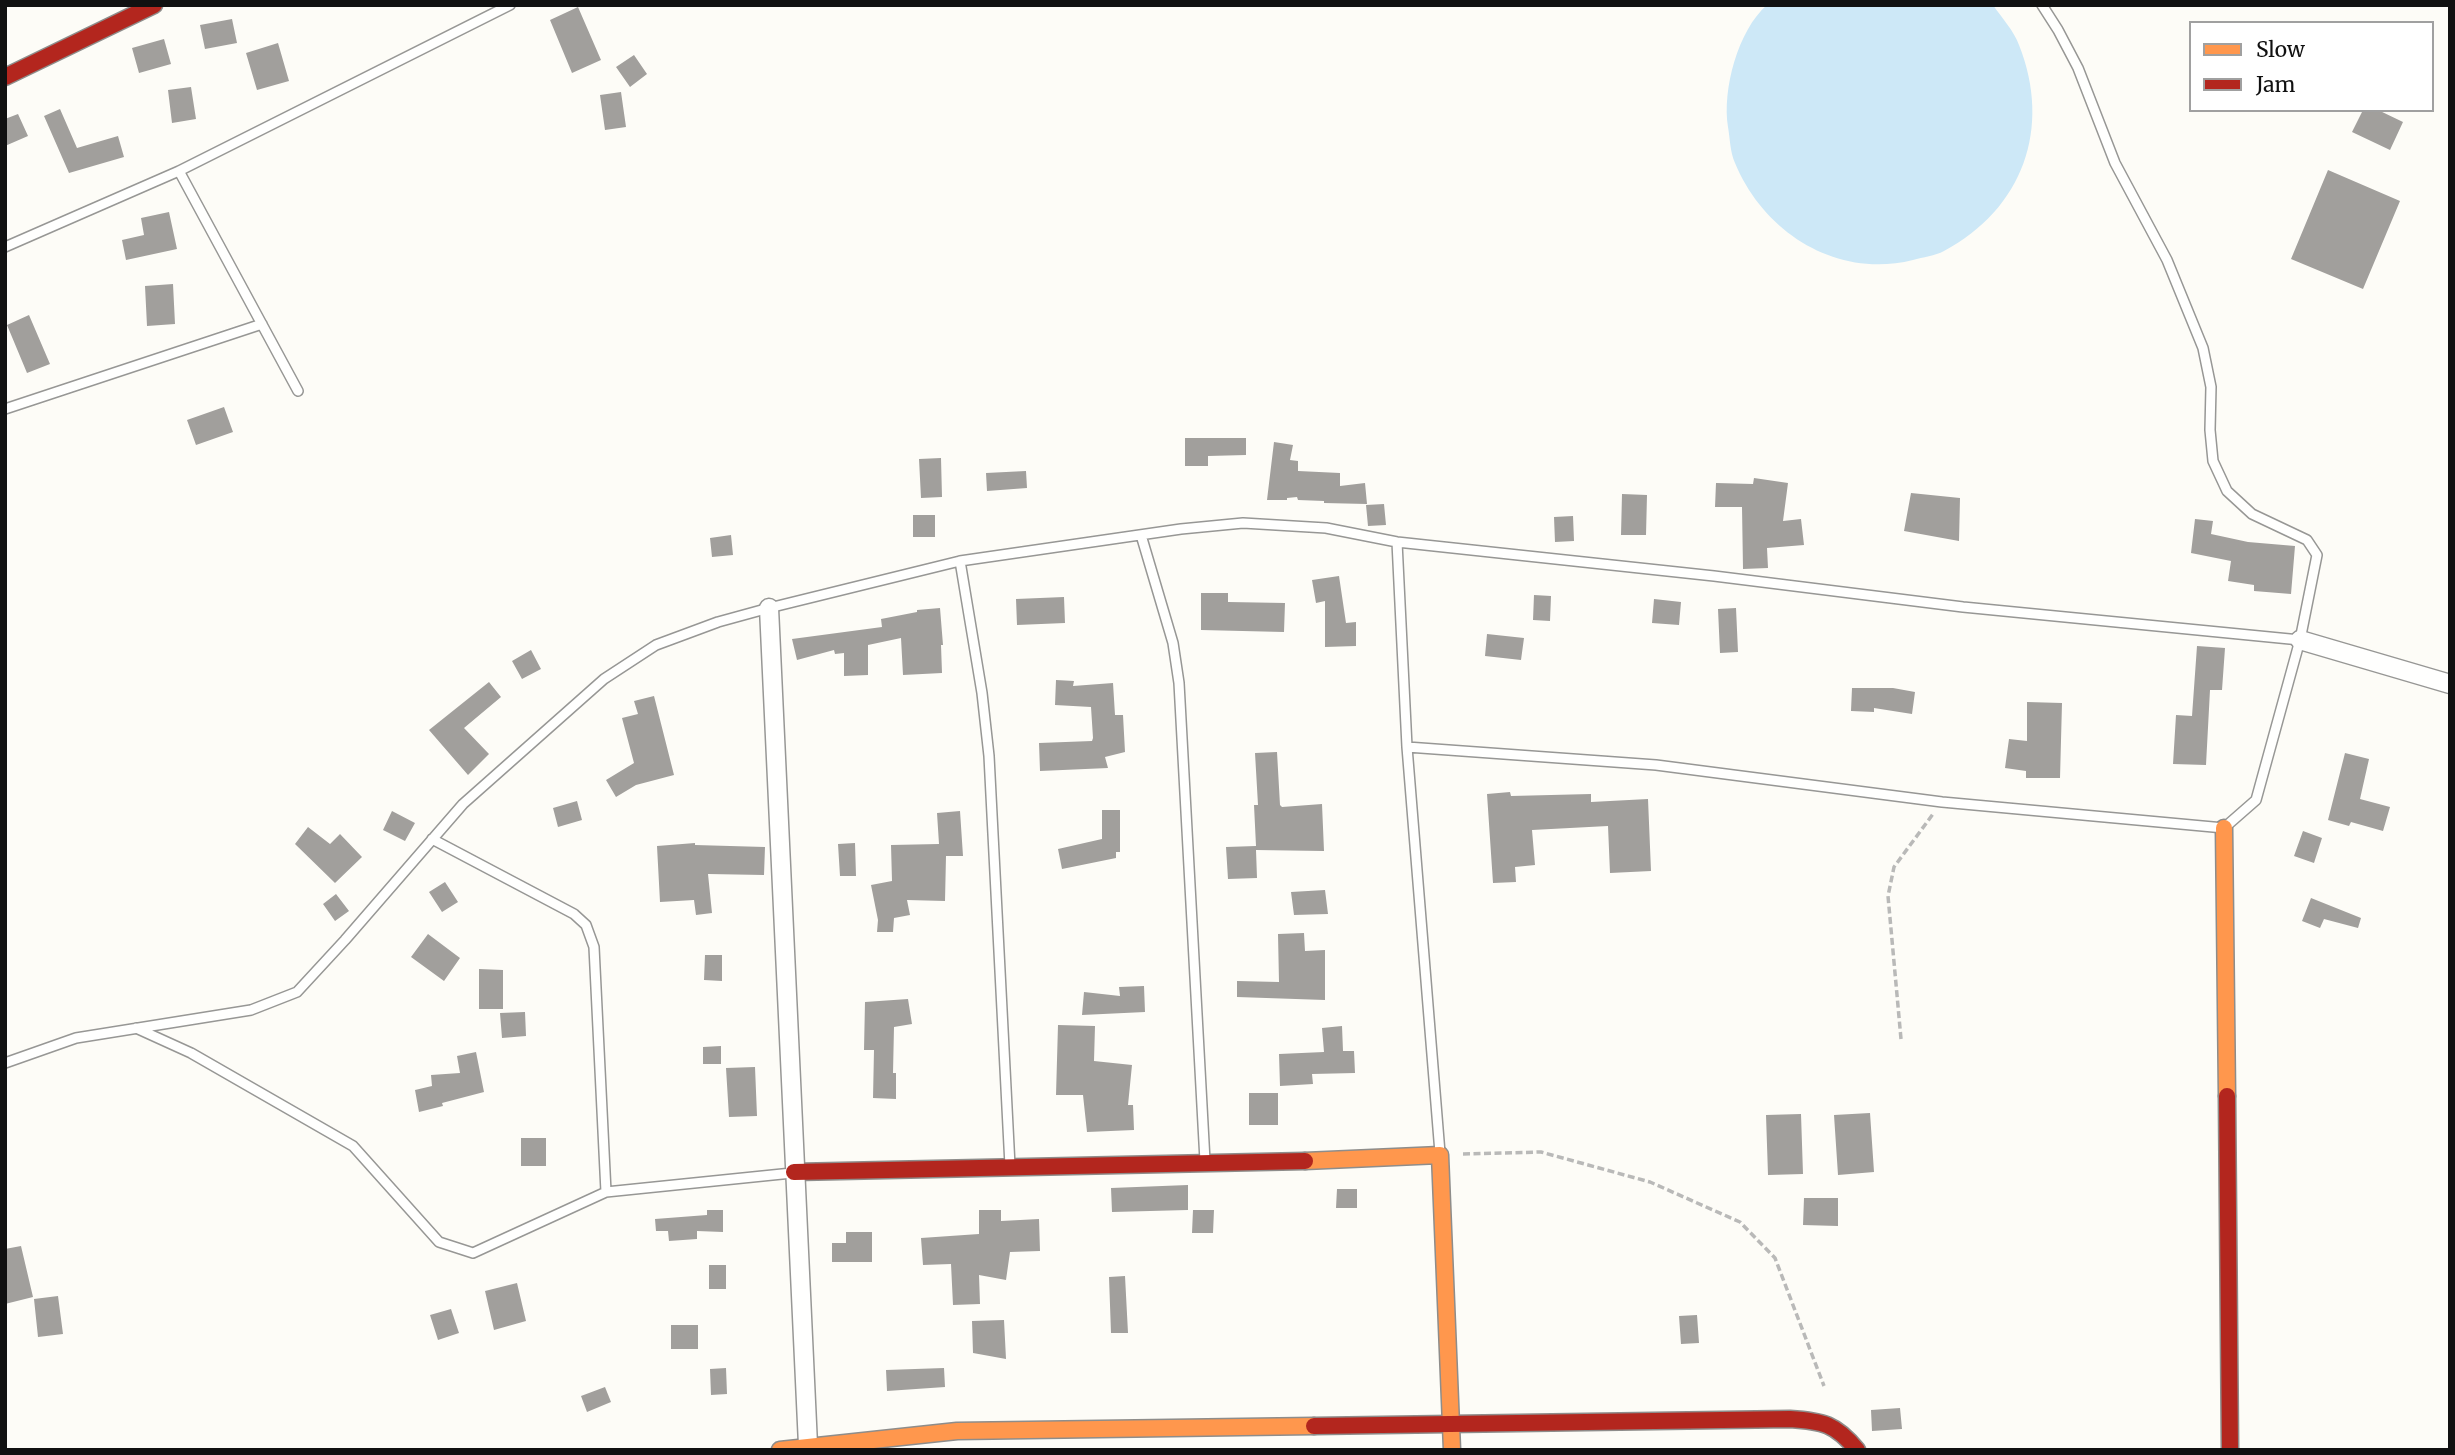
<!DOCTYPE html>
<html>
<head>
<meta charset="utf-8">
<style>
	body { margin:0 }
	#map { position:relative; width:2455px; height:1455px; overflow:hidden; background:#fdfcf7; font-family:Merriweather,serif }
	canvas { display:block }
	.frame { position:absolute; inset:0; border:7px solid #111; pointer-events:none }
	.legend { position:absolute; left:2189px; top:21px; width:245px; height:91px; box-sizing:border-box; background:#fff; border:2px solid #a0a0a0; margin:0; padding:9px 12px; list-style:none; font-size:21px; color:#111 }
	.legend li { display:flex; align-items:center; gap:14px; height:35px }
	.legend b { width:35px; border:2px solid #a0a0a0 }
</style>
</head>
<body>
<div id="map">
<canvas width="2455" height="1455"></canvas>
<div class="frame"></div>
<ul class="legend">
<li><b style="height:9px;background:#ff974d"></b>Slow</li>
<li><b style="height:9px;background:#b3261e"></b>Jam</li>
</ul>
</div>
<script>
const ctx = document.querySelector('canvas').getContext('2d');
ctx.lineJoin = 'round';
function fillPath(path, color) { ctx.fillStyle = color; ctx.fill(path, 'evenodd'); }
function strokePath(path, color, width, dash) { ctx.strokeStyle = color; ctx.lineWidth = width; ctx.lineCap = dash ? 'butt' : 'round'; ctx.setLineDash(dash || []); ctx.stroke(path); }
fillPath(new Path2D(`
	M 1767,5 L 1993,5 C 2002,18 2014,31 2019,45 C 2052,128 2023,209 1944,251 C 1935,256 1923,257 1913,260 C 1837,279 1764,233 1735,163 C 1730,152 1730,138 1728,127 C 1722,90 1738,30 1767,5 Z`), '#cde8f7');
fillPath(new Path2D(`
	M 578,7 L 601,60 L 572,73 L 550,20 Z
	M 232,19 L 237,43 L 205,49 L 200,25 Z
	M 164,39 L 171,64 L 139,73 L 132,48 Z
	M 278,43 L 289,81 L 257,90 L 246,53 Z
	M 634,55 L 647,74 L 630,87 L 616,67 Z
	M 191,87 L 196,119 L 172,123 L 168,90 Z
	M 621,92 L 626,127 L 605,130 L 600,95 Z
	M 60,109 L 77,148 L 118,136 L 124,157 L 69,173 L 44,116 Z
	M 2363,110 L 2378,110 L 2403,122 L 2390,150 L 2352,132 Z
	M 18,114 L 28,136 L 5,146 L 5,119 Z
	M 2328,170 L 2400,201 L 2363,289 L 2291,259 Z
	M 169,212 L 177,249 L 126,260 L 122,240 L 144,235 L 141,218 Z
	M 173,284 L 175,324 L 147,326 L 145,286 Z
	M 29,315 L 50,364 L 27,373 L 7,325 Z
	M 224,407 L 233,432 L 196,445 L 187,420 Z
	M 1185,438 L 1246,438 L 1246,455 L 1208,456 L 1208,466 L 1185,466 Z
	M 1274,442 L 1293,445 L 1290,460 L 1298,461 L 1298,471 L 1340,473 L 1340,486 L 1365,483 L 1367,504 L 1324,503 L 1324,501 L 1298,500 L 1297,497 L 1287,498 L 1287,500 L 1267,500 Z
	M 941,458 L 942,497 L 921,498 L 919,459 Z
	M 1026,471 L 1027,488 L 987,491 L 986,473 Z
	M 1754,478 L 1788,483 L 1783,521 L 1801,519 L 1804,545 L 1767,548 L 1768,568 L 1743,569 L 1742,507 L 1715,507 L 1716,483 L 1753,484 Z
	M 1911,493 L 1960,498 L 1959,541 L 1904,531 Z
	M 1622,494 L 1647,495 L 1646,535 L 1621,535 Z
	M 1384,504 L 1386,525 L 1368,526 L 1366,505 Z
	M 913,515 L 935,515 L 935,537 L 913,537 Z
	M 1573,516 L 1574,541 L 1555,542 L 1554,517 Z
	M 2195,519 L 2213,521 L 2211,534 L 2248,542 L 2295,546 L 2291,594 L 2254,591 L 2254,585 L 2228,581 L 2231,561 L 2191,553 Z
	M 731,535 L 733,555 L 712,557 L 710,538 Z
	M 1339,576 L 1346,623 L 1356,622 L 1356,646 L 1325,647 L 1325,601 L 1316,603 L 1312,580 Z
	M 1201,593 L 1228,593 L 1228,602 L 1285,603 L 1284,632 L 1201,630 Z
	M 1534,595 L 1551,596 L 1550,621 L 1533,620 Z
	M 1064,597 L 1065,623 L 1017,625 L 1016,599 Z
	M 1654,599 L 1681,602 L 1679,625 L 1652,623 Z
	M 940,608 L 943,645 L 941,645 L 942,673 L 903,675 L 901,638 L 868,645 L 868,675 L 844,676 L 844,653 L 835,654 L 834,650 L 797,660 L 792,639 L 882,627 L 881,619 L 917,612 L 917,610 Z
	M 1736,608 L 1738,652 L 1720,653 L 1718,609 Z
	M 1487,634 L 1524,638 L 1521,660 L 1485,656 Z
	M 2197,646 L 2225,648 L 2222,690 L 2210,690 L 2206,765 L 2173,764 L 2176,715 L 2192,716 Z
	M 531,650 L 541,669 L 522,679 L 512,661 Z
	M 1056,680 L 1074,681 L 1073,686 L 1113,683 L 1115,715 L 1123,715 L 1125,752 L 1105,757 L 1108,768 L 1040,771 L 1039,743 L 1092,741 L 1093,738 L 1091,707 L 1055,705 Z
	M 489,682 L 501,697 L 464,728 L 489,754 L 468,775 L 429,730 Z
	M 1852,688 L 1893,688 L 1915,692 L 1912,714 L 1874,708 L 1874,712 L 1851,711 Z
	M 654,696 L 674,775 L 636,785 L 616,797 L 606,780 L 634,763 L 622,718 L 638,714 L 634,701 Z
	M 2027,702 L 2062,703 L 2060,778 L 2026,778 L 2026,771 L 2005,768 L 2009,739 L 2027,741 Z
	M 1277,752 L 1280,805 L 1282,807 L 1322,804 L 1324,851 L 1256,850 L 1257,878 L 1228,879 L 1226,847 L 1256,846 L 1254,805 L 1258,805 L 1255,753 Z
	M 2345,753 L 2369,759 L 2360,799 L 2390,807 L 2383,831 L 2351,822 L 2349,826 L 2328,820 Z
	M 1510,792 L 1511,796 L 1591,794 L 1591,802 L 1648,799 L 1651,871 L 1610,873 L 1608,826 L 1532,830 L 1535,865 L 1515,867 L 1516,882 L 1493,883 L 1487,794 Z
	M 577,801 L 582,820 L 558,827 L 553,808 Z
	M 1102,810 L 1120,810 L 1120,852 L 1116,852 L 1116,858 L 1062,869 L 1058,849 L 1102,839 Z
	M 392,811 L 415,823 L 405,841 L 383,830 Z
	M 960,811 L 963,856 L 946,856 L 945,901 L 907,900 L 910,915 L 894,918 L 893,932 L 877,932 L 878,920 L 871,885 L 892,881 L 891,845 L 939,844 L 937,813 Z
	M 308,827 L 330,844 L 340,834 L 362,857 L 335,883 L 295,844 Z
	M 2303,831 L 2322,838 L 2314,863 L 2294,856 Z
	M 695,843 L 695,845 L 765,847 L 764,875 L 708,874 L 712,913 L 696,915 L 694,900 L 660,902 L 657,846 Z
	M 855,843 L 856,876 L 840,876 L 838,844 Z
	M 445,882 L 458,902 L 442,912 L 429,892 Z
	M 1325,890 L 1328,914 L 1294,915 L 1291,892 Z
	M 336,894 L 349,911 L 335,921 L 323,904 Z
	M 2311,898 L 2361,918 L 2358,928 L 2324,919 L 2320,928 L 2302,921 Z
	M 1304,933 L 1305,951 L 1325,950 L 1325,1000 L 1237,997 L 1237,981 L 1279,982 L 1278,934 Z
	M 428,934 L 460,958 L 444,981 L 411,957 Z
	M 705,955 L 722,955 L 722,981 L 704,980 Z
	M 479,969 L 503,970 L 503,1009 L 479,1009 Z
	M 1144,986 L 1145,1012 L 1082,1015 L 1084,992 L 1120,996 L 1119,987 Z
	M 908,999 L 912,1024 L 894,1027 L 893,1073 L 896,1073 L 896,1099 L 873,1098 L 874,1050 L 864,1050 L 865,1002 Z
	M 525,1012 L 526,1036 L 502,1038 L 500,1013 Z
	M 1058,1025 L 1095,1026 L 1094,1061 L 1132,1065 L 1128,1105 L 1133,1105 L 1134,1130 L 1087,1132 L 1083,1095 L 1056,1095 Z
	M 1342,1026 L 1343,1051 L 1354,1051 L 1355,1073 L 1312,1074 L 1313,1084 L 1280,1086 L 1279,1054 L 1324,1052 L 1322,1028 Z
	M 721,1046 L 721,1064 L 703,1064 L 703,1047 Z
	M 476,1052 L 484,1092 L 442,1103 L 443,1106 L 419,1112 L 415,1090 L 432,1086 L 431,1075 L 460,1073 L 457,1056 Z
	M 755,1067 L 757,1116 L 729,1117 L 726,1068 Z
	M 1249,1093 L 1278,1093 L 1278,1125 L 1249,1125 Z
	M 1870,1113 L 1874,1172 L 1838,1175 L 1834,1115 Z
	M 1801,1114 L 1803,1174 L 1768,1175 L 1766,1115 Z
	M 521,1138 L 546,1138 L 546,1166 L 521,1166 Z
	M 1188,1185 L 1188,1210 L 1112,1212 L 1111,1188 Z
	M 1337,1189 L 1357,1189 L 1357,1208 L 1336,1208 Z
	M 1804,1198 L 1838,1198 L 1838,1226 L 1803,1225 Z
	M 707,1210 L 723,1210 L 723,1232 L 697,1231 L 697,1239 L 669,1241 L 668,1231 L 656,1231 L 655,1219 L 707,1215 Z
	M 979,1210 L 1001,1210 L 1001,1221 L 1039,1219 L 1040,1251 L 1010,1252 L 1006,1280 L 979,1275 L 980,1304 L 953,1305 L 951,1264 L 923,1265 L 921,1238 L 979,1234 Z
	M 1193,1210 L 1214,1210 L 1213,1233 L 1192,1233 Z
	M 846,1232 L 872,1232 L 872,1262 L 832,1262 L 832,1243 L 846,1243 Z
	M 21,1246 L 33,1297 L 5,1304 L 5,1249 Z
	M 709,1265 L 726,1265 L 726,1289 L 709,1289 Z
	M 1125,1276 L 1128,1333 L 1111,1333 L 1109,1277 Z
	M 517,1283 L 526,1321 L 494,1330 L 485,1291 Z
	M 58,1296 L 63,1334 L 38,1337 L 34,1299 Z
	M 451,1309 L 459,1333 L 438,1340 L 430,1315 Z
	M 1697,1315 L 1699,1343 L 1681,1344 L 1679,1316 Z
	M 1004,1320 L 1006,1359 L 973,1353 L 972,1321 Z
	M 671,1325 L 698,1325 L 698,1349 L 671,1349 Z
	M 726,1368 L 727,1394 L 711,1395 L 710,1369 Z
	M 944,1368 L 945,1387 L 887,1391 L 886,1370 Z
	M 605,1387 L 611,1402 L 587,1412 L 581,1396 Z
	M 1900,1408 L 1902,1429 L 1872,1431 L 1871,1410 Z`), '#a19f9c');
const lane = new Path2D(`
	M 179,171 L 298,391
	M 5,247 L 179,171 L 510,5
	M 5,409 L 262,324
	M 1141,535 L 1173,643 L 1179,683 L 1205,1161
	M 1397,542 L 1407,747 L 1440,1153
	M 960,561 L 982,693 L 989,756 L 1010,1166
	M 1407,747 L 1656,765 L 1942,802 L 2224,828 L 2256,800 L 2300,640 L 2317,555 L 2307,540 L 2252,514 L 2227,491 L 2213,461 L 2210,430 L 2211,387 L 2203,348 L 2167,260 L 2115,163 L 2078,68 L 2058,30 L 2042,5
	M 432,839 L 574,914 L 586,925 L 594,947 L 606,1192
	M 136,1028 L 191,1053 L 353,1146 L 439,1242 L 473,1253 L 606,1192 L 792,1173
	M 5,1063 L 76,1038 L 251,1010 L 297,992 L 345,940 L 463,804 L 604,679 L 656,645 L 718,622 L 769,608 L 960,561 L 1181,529 L 1243,523 L 1326,528 L 1397,542 L 1714,576 L 1963,607 L 2300,640`);
const street = new Path2D(`
	M 769,608 L 808,1445
	M 2300,640 L 2450,684`);
const slow = new Path2D(`
	M 2224,828 L 2227,1096
	M 1305,1161 L 1440,1155 L 1452,1450
	M 780,1450 L 957,1431 L 1314,1426`);
const jam = new Path2D(`
	M 5,77 L 154,5
	M 2227,1096 L 2230,1450
	M 794,1172 L 1305,1161
	M 1314,1426 L 1790,1419 C 1823,1421 1836,1424 1857,1450`);
strokePath(lane, '#979795', 12);
strokePath(street, '#979795', 21);
strokePath(slow, '#8e8d8b', 19);
strokePath(jam, '#8e8d8b', 19);
strokePath(new Path2D(`
	M 1901,1039 L 1888,896 L 1894,867 L 1933,814
	M 1463,1154 L 1541,1152 L 1650,1182 L 1740,1222 L 1775,1258 L 1824,1386`), '#b9b9b8', 3.5, [7, 3.5]);
strokePath(lane, '#fffffe', 9);
strokePath(street, '#fffffe', 18);
strokePath(slow, '#ff974d', 16);
strokePath(jam, '#b3261e', 16);
</script>
</body>
</html>
